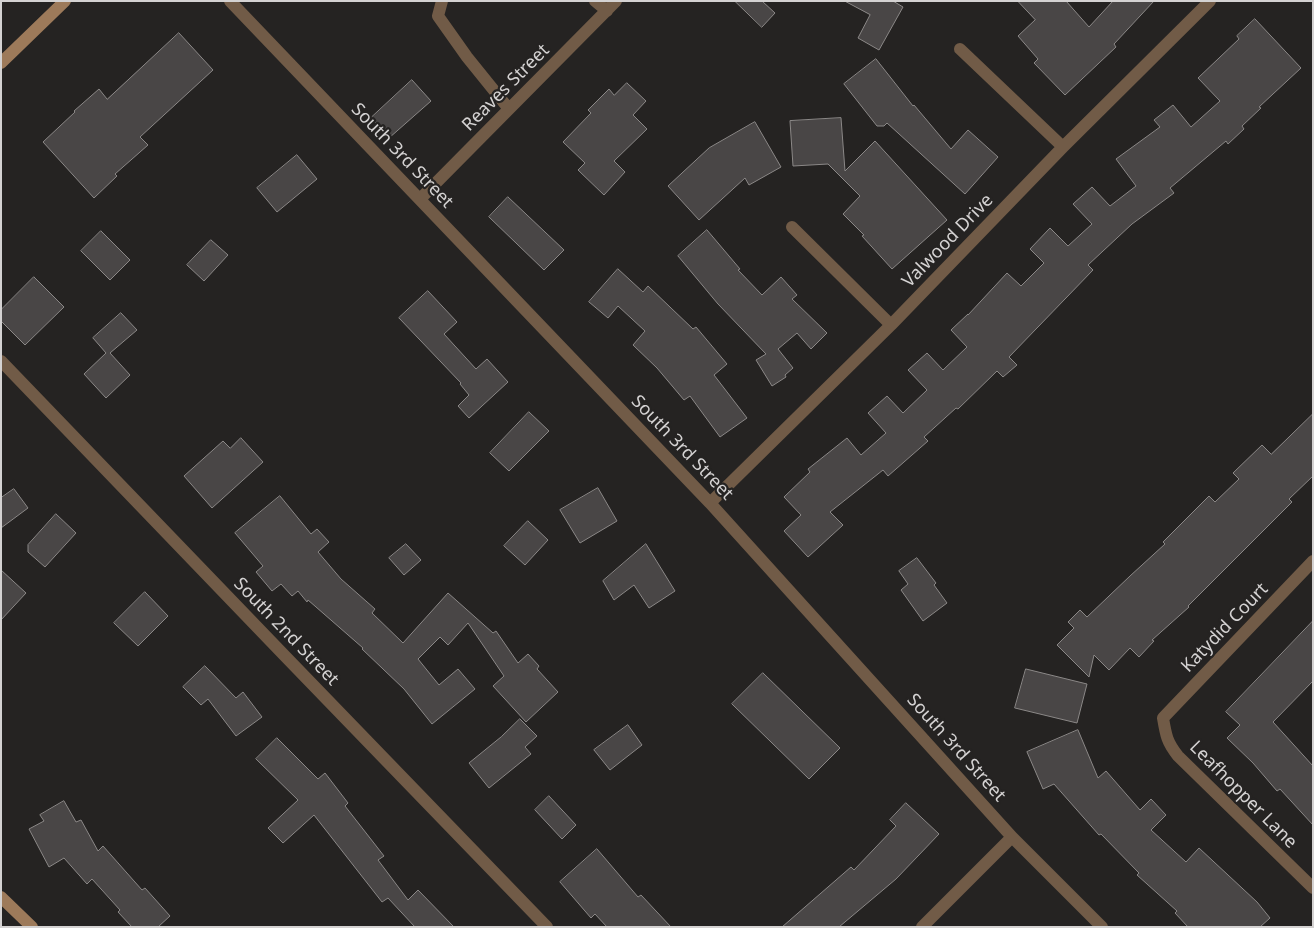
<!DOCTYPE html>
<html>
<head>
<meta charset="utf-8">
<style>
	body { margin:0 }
	#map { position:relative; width:1314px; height:928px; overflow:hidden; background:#252322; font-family:"Noto Sans",sans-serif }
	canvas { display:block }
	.frame { position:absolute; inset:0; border:2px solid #d4d2d2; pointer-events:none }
</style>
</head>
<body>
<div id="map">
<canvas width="1314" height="928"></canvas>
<div class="frame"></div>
</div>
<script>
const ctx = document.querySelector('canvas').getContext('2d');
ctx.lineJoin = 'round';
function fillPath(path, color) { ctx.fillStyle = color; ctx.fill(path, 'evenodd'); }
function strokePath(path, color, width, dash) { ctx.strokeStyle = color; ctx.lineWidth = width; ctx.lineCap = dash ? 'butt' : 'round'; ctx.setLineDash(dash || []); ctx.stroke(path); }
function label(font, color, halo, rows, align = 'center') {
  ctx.font = font + ' "Noto Sans",sans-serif'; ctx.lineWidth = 4.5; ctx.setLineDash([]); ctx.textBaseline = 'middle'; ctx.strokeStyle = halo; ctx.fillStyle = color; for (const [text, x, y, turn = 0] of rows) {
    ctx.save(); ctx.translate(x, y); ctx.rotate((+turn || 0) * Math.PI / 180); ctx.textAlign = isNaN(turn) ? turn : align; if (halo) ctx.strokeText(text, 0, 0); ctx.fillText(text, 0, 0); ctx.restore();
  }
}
const building = new Path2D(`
	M 735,1 L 762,1 L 775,13 L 762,27 Z
	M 845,1 L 893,1 L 903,7 L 879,50 L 858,38 L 870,15 Z
	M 1018,1 L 1066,1 L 1089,27 L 1113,1 L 1154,1 L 1114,44 L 1116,47 L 1065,95 L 1034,63 L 1038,59 L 1018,36 L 1035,20 Z
	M 1255,19 L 1301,68 L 1259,107 L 1261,108 L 1242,126 L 1244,129 L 1228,144 L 1226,141 L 1170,188 L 1174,193 L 1132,224 L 1088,265 L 1093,270 L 1009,357 L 1017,365 L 1003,377 L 997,371 L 958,409 L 956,408 L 924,437 L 928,441 L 888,476 L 883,470 L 830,512 L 843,525 L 808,557 L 784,531 L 801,515 L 784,497 L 810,472 L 808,469 L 847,438 L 861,455 L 886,433 L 868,413 L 887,396 L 903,413 L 927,390 L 908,370 L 927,353 L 943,370 L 967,347 L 951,330 L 968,314 L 968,315 L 1007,273 L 1021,286 L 1044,263 L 1030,249 L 1050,228 L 1068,246 L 1092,224 L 1073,204 L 1092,187 L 1110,206 L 1136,186 L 1116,159 L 1160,127 L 1154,120 L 1173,105 L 1191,127 L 1220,101 L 1198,78 L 1239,39 L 1237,36 Z
	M 179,33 L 213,70 L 140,137 L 148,145 L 115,174 L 117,176 L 94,198 L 43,142 L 75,112 L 74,111 L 99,89 L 107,99 Z
	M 876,59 L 913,106 L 914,105 L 951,149 L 968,130 L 998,157 L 965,194 L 887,123 L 884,126 L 877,126 L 844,84 Z
	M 412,80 L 431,101 L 389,138 L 371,118 Z
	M 627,83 L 646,101 L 633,115 L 647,129 L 614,161 L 625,172 L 604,195 L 578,170 L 585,163 L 563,142 L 591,113 L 588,110 L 609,89 L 614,95 Z
	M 841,118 L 845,171 L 875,141 L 947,220 L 892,269 L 862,236 L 864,235 L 843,214 L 860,196 L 828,164 L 793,166 L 790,121 Z
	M 755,122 L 781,167 L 749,185 L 745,178 L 699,220 L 668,186 L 709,148 Z
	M 297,155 L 317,179 L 277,212 L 257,188 Z
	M 508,197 L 564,250 L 544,270 L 489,217 Z
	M 707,230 L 740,269 L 738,270 L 762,295 L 781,277 L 797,295 L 792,299 L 827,333 L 811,349 L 797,333 L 778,349 L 793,368 L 785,375 L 786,377 L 772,386 L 756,360 L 766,354 L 718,304 L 678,256 Z
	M 101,231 L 130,260 L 110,280 L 81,251 Z
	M 211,240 L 228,255 L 204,281 L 187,265 Z
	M 618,269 L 643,292 L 648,286 L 693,329 L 696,327 L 727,364 L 714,375 L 747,418 L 720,437 L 690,396 L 684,400 L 657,368 L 633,345 L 645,331 L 618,306 L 608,318 L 589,302 Z
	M 34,277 L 64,307 L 25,345 L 1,321 L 1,310 Z
	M 428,291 L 457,322 L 444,334 L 476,369 L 487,359 L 508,382 L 469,418 L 458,406 L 469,395 L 460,384 L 461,383 L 399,318 Z
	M 121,313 L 137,330 L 110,353 L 130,375 L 106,398 L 84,374 L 106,353 L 93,338 Z
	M 529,412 L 549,431 L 509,471 L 490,453 Z
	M 1313,414 L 1313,476 L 1289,499 L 1292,502 L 1188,606 L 1189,607 L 1152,640 L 1154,641 L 1139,657 L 1130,648 L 1109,670 L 1094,655 L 1089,677 L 1057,645 L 1074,628 L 1068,622 L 1080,610 L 1087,617 L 1130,576 L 1165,544 L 1163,542 L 1209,496 L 1215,502 L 1239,479 L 1233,473 L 1262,445 L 1271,454 Z
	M 241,438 L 263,462 L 212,508 L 184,476 L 223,441 L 230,448 Z
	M 598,488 L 617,521 L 580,543 L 560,510 Z
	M 14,489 L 28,508 L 1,528 L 1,498 Z
	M 280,496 L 311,534 L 317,529 L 329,542 L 318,552 L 341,579 L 375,609 L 372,613 L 403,643 L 448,593 L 493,633 L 496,631 L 518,663 L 528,654 L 539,666 L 537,669 L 558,692 L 526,722 L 493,686 L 504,676 L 468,623 L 448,645 L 440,637 L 418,659 L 439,685 L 458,669 L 475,689 L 432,724 L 404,689 L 362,649 L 363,648 L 308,600 L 307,602 L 298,591 L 292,596 L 281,584 L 272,591 L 256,572 L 263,566 L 235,533 Z
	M 56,514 L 76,533 L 45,567 L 28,552 L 28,545 Z
	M 528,521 L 548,540 L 525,565 L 504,546 Z
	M 406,544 L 421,560 L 404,575 L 389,558 Z
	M 646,544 L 675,591 L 649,608 L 634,585 L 614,600 L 603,581 Z
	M 917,558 L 936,583 L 934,585 L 947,603 L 923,621 L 901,590 L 908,584 L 899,571 Z
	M 1,570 L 26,593 L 1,620 Z
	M 145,592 L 168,616 L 138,646 L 114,623 Z
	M 1313,621 L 1313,681 L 1273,722 L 1313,766 L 1313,825 L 1280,789 L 1277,791 L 1253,763 L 1227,738 L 1240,725 L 1226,712 Z
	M 205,666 L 236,698 L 243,692 L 262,717 L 236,736 L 208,699 L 201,705 L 183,687 Z
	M 1026,669 L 1087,684 L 1077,723 L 1015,708 Z
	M 763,673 L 840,748 L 809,779 L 732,704 Z
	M 520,719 L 537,736 L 525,747 L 531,754 L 489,788 L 469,763 L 501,737 Z
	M 628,725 L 642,745 L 610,770 L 594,750 Z
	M 1078,730 L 1098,778 L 1106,771 L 1140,810 L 1151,799 L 1166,815 L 1151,830 L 1186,862 L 1199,848 L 1257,902 L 1270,918 L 1260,927 L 1188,927 L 1175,913 L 1177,911 L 1137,875 L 1139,873 L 1101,834 L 1099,835 L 1054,784 L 1043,789 L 1027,752 Z
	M 277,738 L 318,779 L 325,773 L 348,803 L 345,806 L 384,856 L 378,860 L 408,900 L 418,890 L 454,927 L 415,927 L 388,898 L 382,902 L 314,815 L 283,843 L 268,828 L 298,800 L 256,759 Z
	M 549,796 L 576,825 L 562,839 L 535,810 Z
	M 64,801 L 76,822 L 81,820 L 98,851 L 103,846 L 142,890 L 145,888 L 170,916 L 158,927 L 132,927 L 118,912 L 120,910 L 92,879 L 87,884 L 64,858 L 49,867 L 29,829 L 44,821 L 40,815 Z
	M 906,803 L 939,834 L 896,879 L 839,927 L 782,927 L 851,867 L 854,870 L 896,826 L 890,820 Z
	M 597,849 L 638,897 L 641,895 L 671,927 L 607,927 L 595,914 L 591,918 L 560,882 Z`);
fillPath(building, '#494646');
strokePath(building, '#8b8887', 1);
strokePath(new Path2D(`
	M 230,1 L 710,503 L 1012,837 L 1102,927
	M 442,1 L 438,16 L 467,57 L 509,109
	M 595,1 L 607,11
	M 960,49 L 1063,147
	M 420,199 L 616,1
	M 792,227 L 891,325
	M 1,361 L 284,655 L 547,927
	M 710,503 L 891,325 L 1063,147 L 1210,1
	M 1313,561 L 1163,718 C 1166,736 1167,742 1178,756 L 1313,888
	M 922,927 L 1012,837`), '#715b47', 12);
strokePath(new Path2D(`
	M 1,63 L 65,1
	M 1,897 L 32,927`), '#9d7a5a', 12);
label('18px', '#d4d2d2', '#252322', [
	["Reaves Street",506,88,-45],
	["South 3rd Street",402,156,46],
	["Valwood Drive",948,241,-46],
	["South 3rd Street",682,448,46],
	["Katydid Court",1225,628,-46],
	["South 2nd Street",286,632,46],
	["South 3rd Street",956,748,48],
	["Leafhopper Lane",1243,795,45]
]);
</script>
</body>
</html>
